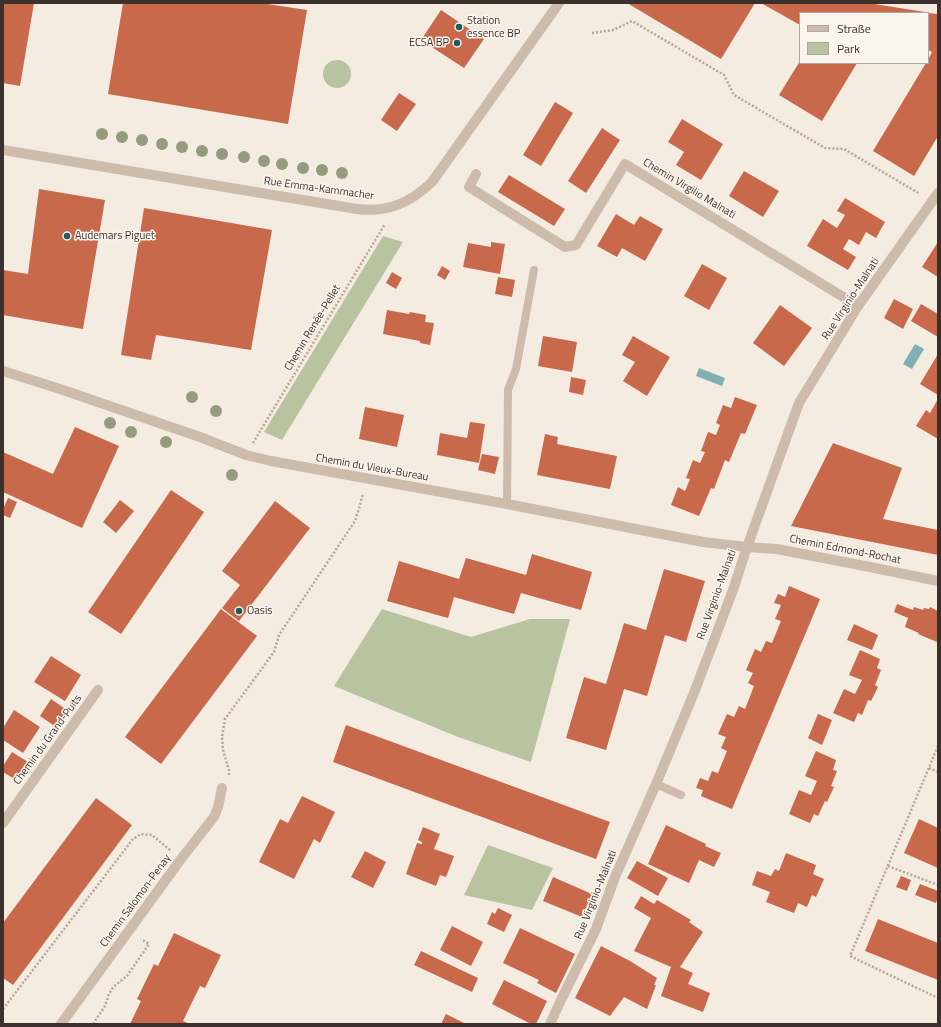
<!DOCTYPE html>
<html>
<head>
<meta charset="utf-8">
<style>
	body { margin:0 }
	#map { position:relative; width:941px; height:1027px; overflow:hidden; background:#f4ebe1; font-family:"Titillium Web",sans-serif }
	canvas { display:block }
	.frame { position:absolute; inset:0; border:4px solid #3b302b; pointer-events:none }
	.legend { position:absolute; left:799px; top:12px; width:130px; height:52px; box-sizing:border-box; background:#fbf5ee; border:1px solid #aea6a0; margin:0; padding:5px 7px; list-style:none; font-size:12px; color:#3b302b }
	.legend li { display:flex; align-items:center; gap:8px; height:20px }
	.legend b { width:20px; border:1px solid #aea6a0 }
</style>
</head>
<body>
<div id="map">
<canvas width="941" height="1027"></canvas>
<div class="frame"></div>
<ul class="legend">
<li><b style="height:5px;background:#cdbbac"></b>Straße</li>
<li><b style="height:11px;background:#b8c4a0"></b>Park</li>
</ul>
</div>
<script>
const ctx = document.querySelector('canvas').getContext('2d');
ctx.lineJoin = 'round';
function fillPath(path, color) { ctx.fillStyle = color; ctx.fill(path, 'evenodd'); }
function strokePath(path, color, width, dash) { ctx.strokeStyle = color; ctx.lineWidth = width; ctx.lineCap = dash ? 'butt' : 'round'; ctx.setLineDash(dash || []); ctx.stroke(path); }
function label(font, color, halo, rows, align = 'center') {
  ctx.font = font + ' "Titillium Web",sans-serif'; ctx.lineWidth = 3; ctx.setLineDash([]); ctx.textBaseline = 'middle'; ctx.strokeStyle = halo; ctx.fillStyle = color; for (const [text, x, y, turn = 0] of rows) {
    ctx.save(); ctx.translate(x, y); ctx.rotate((+turn || 0) * Math.PI / 180); ctx.textAlign = isNaN(turn) ? turn : align; if (halo) ctx.strokeText(text, 0, 0); ctx.fillText(text, 0, 0); ctx.restore();
  }
}
fillPath(new Path2D(`
	M323 74a14 14 0 1 1 28 0a14 14 0 1 1-28 0Z
	M 383,236 L 403,242 L 282,440 L 264,432 Z
	M 382,609 L 471,637 L 530,619 L 570,619 L 531,762 L 458,737 L 334,686 Z
	M 488,845 L 553,868 L 532,910 L 464,895 Z`), '#b8c4a0');
fillPath(new Path2D(`
	M 915,344 L 924,349 L 912,369 L 903,364 Z
	M 699,368 L 725,378 L 722,386 L 696,376 Z`), '#7fb0b2');
fillPath(new Path2D(`
	M 3,3 L 34,3 L 20,86 L 3,83 Z
	M 123,3 L 261,3 L 307,10 L 288,124 L 108,94 Z
	M 627,3 L 755,3 L 721,59 Z
	M 761,3 L 868,3 L 925,12 L 925,13 L 800,13 L 800,25 Z
	M 441,10 L 484,39 L 464,68 L 421,40 Z
	M 928,13 L 938,14 L 938,136 L 914,176 L 873,151 L 926,63 L 928,63 L 928,60 L 932,52 L 928,50 Z
	M 800,61 L 800,63 L 857,63 L 822,121 L 779,95 Z
	M 399,93 L 416,104 L 397,131 L 381,120 Z
	M 555,102 L 573,113 L 541,166 L 523,155 Z
	M 682,119 L 723,144 L 701,180 L 676,165 L 684,152 L 668,142 Z
	M 602,128 L 620,140 L 586,193 L 568,181 Z
	M 744,171 L 779,191 L 763,217 L 729,196 Z
	M 509,175 L 565,209 L 554,226 L 498,192 Z
	M 39,189 L 105,200 L 83,329 L 3,315 L 3,270 L 28,274 Z
	M 845,198 L 885,222 L 876,238 L 866,232 L 859,245 L 849,239 L 843,249 L 856,257 L 848,270 L 807,246 L 823,219 L 837,228 L 845,215 L 837,211 Z
	M 144,208 L 272,230 L 251,350 L 156,335 L 151,360 L 121,355 Z
	M 616,214 L 634,225 L 640,216 L 663,229 L 645,261 L 622,248 L 617,257 L 597,246 Z
	M 491,242 L 505,244 L 500,274 L 463,267 L 468,243 L 491,247 Z
	M 938,242 L 938,277 L 922,267 Z
	M 702,264 L 727,278 L 709,310 L 684,296 Z
	M 442,266 L 450,271 L 445,280 L 437,275 Z
	M 392,272 L 402,278 L 396,289 L 386,283 Z
	M 498,277 L 515,280 L 512,297 L 495,294 Z
	M 894,299 L 913,309 L 903,329 L 884,318 Z
	M 921,304 L 938,314 L 938,337 L 911,321 Z
	M 780,305 L 812,328 L 784,366 L 753,343 Z
	M 387,310 L 409,314 L 410,312 L 426,315 L 425,322 L 434,323 L 430,345 L 420,343 L 420,341 L 383,334 Z
	M 543,336 L 577,342 L 572,372 L 538,366 Z
	M 633,336 L 670,357 L 647,396 L 623,381 L 635,362 L 622,355 Z
	M 938,354 L 938,395 L 920,384 Z
	M 571,377 L 586,380 L 583,395 L 569,392 Z
	M 735,397 L 757,405 L 745,434 L 741,433 L 729,462 L 725,460 L 714,489 L 711,488 L 699,516 L 671,505 L 678,487 L 685,491 L 690,479 L 686,478 L 693,460 L 700,463 L 705,452 L 701,451 L 708,432 L 716,435 L 720,425 L 716,423 L 723,405 L 731,408 Z
	M 938,399 L 938,439 L 916,426 L 926,410 L 930,413 Z
	M 365,407 L 404,415 L 397,447 L 359,439 Z
	M 470,422 L 485,424 L 479,463 L 437,455 L 440,433 L 467,438 Z
	M 75,427 L 119,446 L 82,528 L 3,492 L 3,452 L 53,474 Z
	M 545,434 L 558,437 L 557,444 L 617,456 L 610,489 L 537,475 Z
	M 833,443 L 902,468 L 883,519 L 938,530 L 938,555 L 791,526 Z
	M 482,454 L 499,457 L 495,474 L 478,470 Z
	M 171,490 L 204,512 L 121,634 L 88,612 Z
	M 8,498 L 17,502 L 10,518 L 3,515 L 3,509 Z
	M 120,500 L 134,511 L 116,533 L 103,522 Z
	M 275,501 L 310,528 L 239,621 L 222,608 L 240,585 L 222,571 Z
	M 532,554 L 592,572 L 581,610 L 521,593 L 514,614 L 454,597 L 448,618 L 387,601 L 399,561 L 459,579 L 466,558 L 526,575 Z
	M 664,569 L 705,581 L 686,642 L 665,635 L 647,696 L 624,689 L 606,750 L 566,738 L 584,677 L 606,684 L 624,623 L 646,630 Z
	M 789,586 L 820,599 L 732,809 L 701,796 L 703,790 L 696,788 L 700,778 L 708,781 L 712,771 L 718,773 L 727,751 L 721,748 L 726,737 L 718,734 L 727,714 L 734,717 L 739,706 L 745,709 L 754,686 L 748,683 L 753,673 L 746,670 L 755,649 L 761,652 L 766,641 L 772,643 L 781,621 L 775,619 L 781,605 L 774,603 L 778,594 L 785,597 Z
	M 897,604 L 913,610 L 914,607 L 923,610 L 924,608 L 929,609 L 930,607 L 938,611 L 938,639 L 937,642 L 918,634 L 919,633 L 905,627 L 908,618 L 894,612 Z
	M 221,609 L 257,636 L 161,764 L 125,737 Z
	M 854,624 L 878,635 L 872,650 L 847,640 Z
	M 860,650 L 880,659 L 877,668 L 881,670 L 875,685 L 878,687 L 871,701 L 868,700 L 862,715 L 858,713 L 854,722 L 833,713 L 844,689 L 855,694 L 862,680 L 849,675 Z
	M 51,656 L 81,675 L 65,701 L 34,682 Z
	M 51,699 L 67,710 L 56,727 L 40,716 Z
	M 14,710 L 40,727 L 23,753 L 3,740 L 3,728 Z
	M 818,714 L 832,720 L 822,745 L 808,738 Z
	M 346,725 L 610,822 L 596,859 L 333,762 Z
	M 816,751 L 836,760 L 833,770 L 837,771 L 831,786 L 834,787 L 827,802 L 825,801 L 818,816 L 814,814 L 810,823 L 789,814 L 799,790 L 811,795 L 817,781 L 805,776 Z
	M 12,752 L 28,762 L 16,780 L 3,772 L 3,766 Z
	M 302,796 L 335,812 L 320,843 L 314,839 L 294,879 L 259,862 L 280,819 L 288,823 Z
	M 96,798 L 132,825 L 13,985 L 3,978 L 3,923 Z
	M 919,819 L 938,828 L 938,868 L 904,853 Z
	M 666,825 L 706,844 L 705,846 L 721,853 L 714,867 L 699,860 L 689,883 L 648,864 Z
	M 423,827 L 440,834 L 434,849 L 454,856 L 446,877 L 440,875 L 436,886 L 406,874 L 417,843 L 422,844 L 422,842 L 418,840 Z
	M 365,851 L 386,862 L 373,888 L 351,877 Z
	M 786,853 L 816,865 L 813,874 L 824,879 L 816,897 L 812,895 L 807,907 L 798,903 L 794,913 L 766,902 L 770,892 L 752,885 L 757,871 L 771,876 L 775,869 L 779,871 Z
	M 637,861 L 668,878 L 658,896 L 627,878 Z
	M 901,876 L 911,880 L 907,891 L 896,887 Z
	M 553,877 L 592,894 L 582,917 L 543,901 Z
	M 920,884 L 938,891 L 938,897 L 936,903 L 915,895 Z
	M 641,896 L 654,904 L 657,900 L 691,920 L 689,922 L 703,932 L 680,967 L 693,973 L 688,984 L 710,993 L 703,1012 L 661,996 L 671,967 L 634,951 L 651,918 L 634,908 Z
	M 498,908 L 512,915 L 504,932 L 487,924 L 492,912 L 495,914 Z
	M 878,919 L 938,943 L 938,980 L 865,951 Z
	M 452,926 L 483,942 L 471,966 L 440,950 Z
	M 520,928 L 575,954 L 556,993 L 537,983 L 539,980 L 503,963 Z
	M 174,933 L 221,955 L 205,988 L 200,986 L 183,1021 L 190,1024 L 130,1024 L 141,1001 L 137,999 L 154,964 L 158,966 Z
	M 601,946 L 630,961 L 657,978 L 654,985 L 656,985 L 647,1009 L 624,997 L 610,1016 L 575,998 Z
	M 421,951 L 478,978 L 472,992 L 414,965 Z
	M 504,980 L 547,1001 L 536,1024 L 531,1024 L 492,1004 Z
	M 446,1014 L 466,1024 L 441,1024 Z`), '#c8694b');
strokePath(new Path2D(`
	M 592,33 L 613,30 L 632,21 L 724,75 L 734,95 L 825,148 L 844,149 L 920,194
	M 253,443 L 385,224
	M 938,746 L 850,956 L 938,998
	M 929,768 L 938,772
	M 229,775 L 229,770 L 223,750 L 222,737 L 225,719 L 274,652 L 279,635 L 355,521 L 359,509 L 363,493
	M 888,866 L 938,885
	M 3,1009 L 133,839 L 141,834 L 152,835 L 170,850
	M 93,1024 L 105,1006 L 109,994 L 113,987 L 127,976 L 149,944 L 141,939`), '#b9a596', 2.5, [2, 2]);
strokePath(new Path2D(`
	M 507,504 L 508,390 L 516,369 L 534,270
	M 656,784 L 681,795`), '#cdbbac', 8);
strokePath(new Path2D(`
	M 3,150 L 357,209 C 387,213 410,203 432,182 L 559,3
	M 476,174 L 469,187 L 565,247 L 576,245 L 625,164 L 858,306
	M 3,371 L 60,389 L 200,437 L 246,455 L 271,461 L 507,504 L 703,542 L 747,547 L 777,549 L 870,567 L 938,581
	M 3,823 L 98,690
	M 61,1024 L 181,859 L 214,817 L 218,807 L 222,788
	M 550,1024 L 561,1000 L 596,929 L 615,877 L 656,784 L 694,693 L 733,590 L 747,547 L 799,403 L 858,306 L 938,193`), '#cdbbac', 10);
ctx.fillStyle = '#969b7f';
for (const [x, y] of [
	[102,134],
	[122,137],
	[142,140],
	[162,144],
	[182,147],
	[202,151],
	[222,154],
	[244,157],
	[264,161],
	[282,164],
	[303,168],
	[322,170],
	[342,173],
	[192,397],
	[216,411],
	[110,423],
	[131,432],
	[166,442],
	[232,475]
]) { ctx.beginPath(); ctx.arc(x, y, 6, 0, 2 * Math.PI); ctx.fill(); }
for (const [x, y, r, color] of [
	[459,27,4,"#1f5a5e"],
	[457,43,4,"#1f5a5e"],
	[67,236,4,"#1f5a5e"],
	[239,611,4,"#1f5a5e"]
]) { const dot = new Path2D(); dot.arc(x, y, r, 0, 2 * Math.PI); ctx.fillStyle = color; ctx.fill(dot); strokePath(dot, '#fbf5ee', 1.5); }
label('11px', '#3b302b', '#fbf5ee', [
	["Station",467,21],
	["essence BP",467,34],
	["ECSA BP",449,43,"right"],
	["Audemars Piguet",75,236],
	["Oasis",247,611]
], 'left');
label('11px', '#3b302b', '#fbf5ee', [
	["Rue Emma-Kammacher",319,189,8],
	["Chemin Virgilio Malnati",689,189,31],
	["Rue Virginio-Malnati",851,299,-57],
	["Chemin Renée-Pellet",313,328,-59],
	["Chemin du Vieux-Bureau",372,468,10],
	["Chemin Edmond-Rochat",845,550,11],
	["Rue Virginio-Malnati",717,595,-70],
	["Chemin du Grand-Puits",48,740,-54],
	["Rue Virginio-Malnati",596,895,-68],
	["Chemin Salomon-Penay",136,901,-54]
]);
</script>
</body>
</html>
